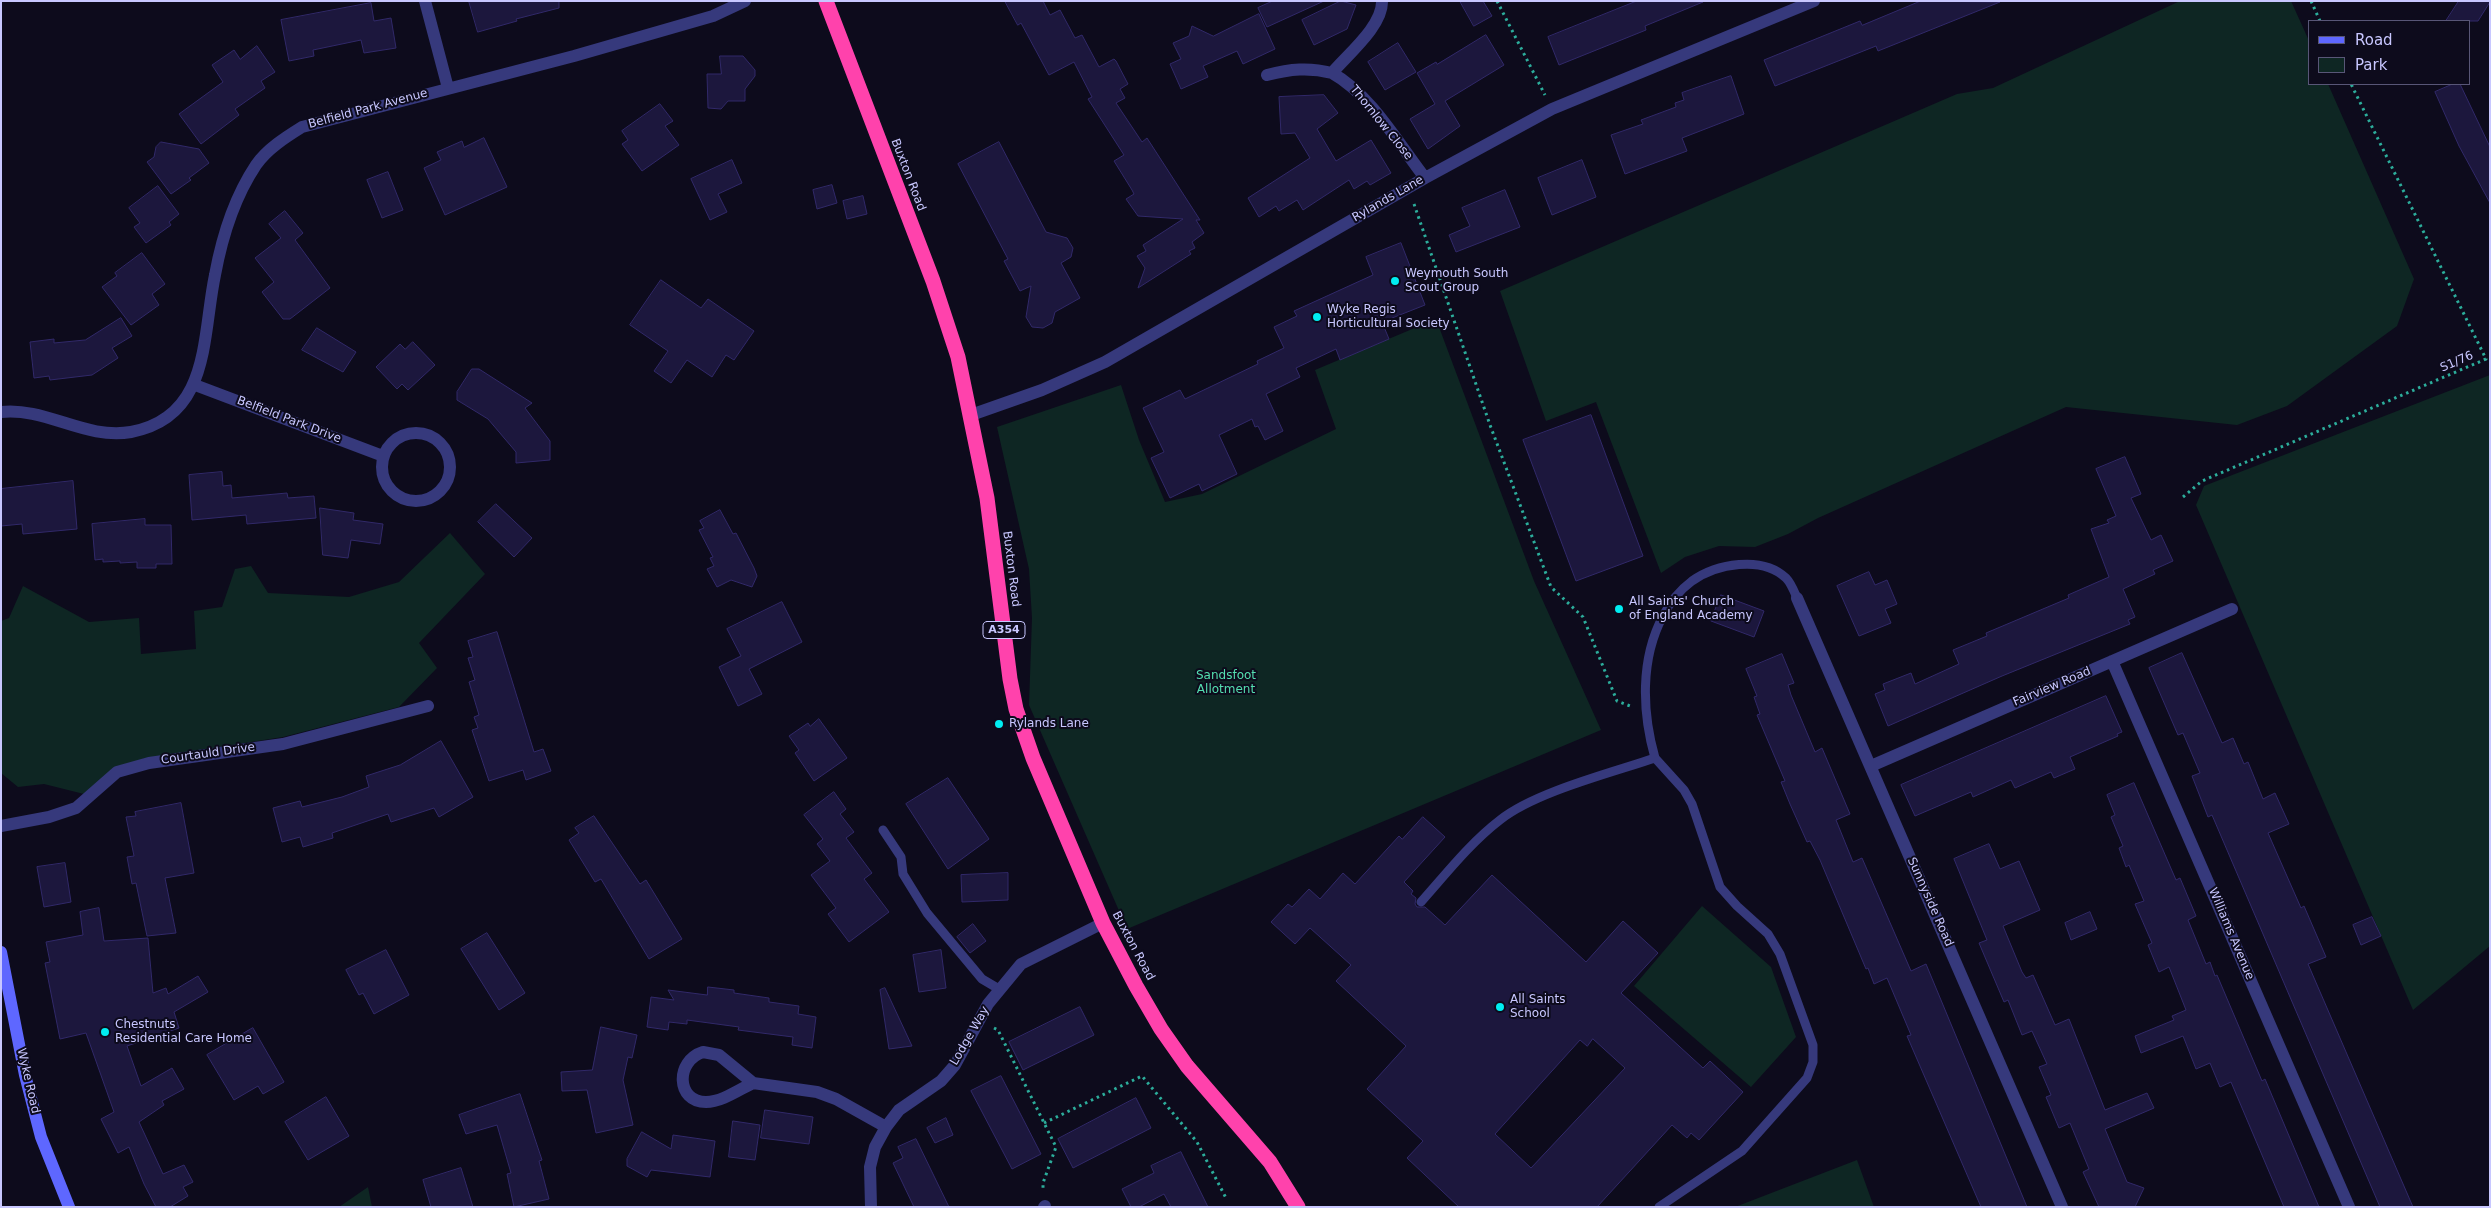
<!DOCTYPE html>
<html>
<head>
<meta charset="utf-8">
<style>
	body { margin:0 }
	#map { position:relative; width:2491px; height:1208px; overflow:hidden; background:#0d0b1c; font-family:"DejaVu Sans",sans-serif }
	canvas { display:block }
	.frame { position:absolute; inset:0; border:2px solid #c8c7ff; pointer-events:none }
	.legend { position:absolute; left:2308px; top:20px; width:162px; height:65px; box-sizing:border-box; background:#0d0b1c; border:1px solid #585677; margin:0; padding:6px 9px; list-style:none; font-size:15px; color:#c8c7ff }
	.legend li { display:flex; align-items:center; gap:10px; height:25px }
	.legend b { width:25px; border:1px solid #585677 }
</style>
</head>
<body>
<div id="map">
<canvas width="2491" height="1208"></canvas>
<div class="frame"></div>
<ul class="legend">
<li><b style="height:6px;background:#5e67ff"></b>Road</li>
<li><b style="height:14px;background:#0e2623"></b>Park</li>
</ul>
</div>
<script>
const ctx = document.querySelector('canvas').getContext('2d');
ctx.lineJoin = 'round';
function fillPath(path, color) { ctx.fillStyle = color; ctx.fill(path, 'evenodd'); }
function strokePath(path, color, width, dash) { ctx.strokeStyle = color; ctx.lineWidth = width; ctx.lineCap = dash ? 'butt' : 'round'; ctx.setLineDash(dash || []); ctx.stroke(path); }
function label(font, color, halo, rows, align = 'center') {
  ctx.font = font + ' "DejaVu Sans",sans-serif'; ctx.lineWidth = 4; ctx.setLineDash([]); ctx.textBaseline = 'middle'; ctx.strokeStyle = halo; ctx.fillStyle = color; for (const [text, x, y, turn = 0] of rows) {
    ctx.save(); ctx.translate(x, y); ctx.rotate((+turn || 0) * Math.PI / 180); ctx.textAlign = isNaN(turn) ? turn : align; if (halo) ctx.strokeText(text, 0, 0); ctx.fillText(text, 0, 0); ctx.restore();
  }
}
fillPath(new Path2D(`
	M 2180,1 L 2291,1 L 2310,43 L 2310,84 L 2328,84 L 2414,279 L 2397,326 L 2287,406 L 2237,425 L 2066,407 L 1818,518 L 1788,534 L 1755,547 L 1719,546 L 1685,557 L 1661,573 L 1596,402 L 1546,421 L 1500,291 L 1957,94 L 1993,88 Z
	M 1436,319 L 1534,581 L 1601,730 L 1127,929 L 1029,705 L 1032,618 L 1029,569 L 997,427 L 1121,385 L 1139,440 L 1165,502 L 1202,494 L 1336,429 L 1315,370 Z
	M 2490,375 L 2490,946 L 2413,1010 L 2196,505 L 2204,486 Z
	M 450,533 L 485,574 L 419,643 L 437,668 L 399,707 L 283,737 L 142,759 L 84,794 L 44,784 L 18,787 L 1,773 L 1,621 L 9,618 L 23,586 L 89,622 L 139,618 L 141,654 L 196,649 L 194,611 L 222,607 L 235,569 L 251,566 L 268,593 L 349,597 L 399,582 Z
	M 1702,906 L 1771,967 L 1796,1037 L 1751,1087 L 1634,986 Z
	M 1857,1160 L 1874,1207 L 1735,1207 Z
	M 368,1187 L 372,1207 L 339,1207 Z`), '#0e2623');
const building = new Path2D(`
	M 469,1 L 559,1 L 559,8 L 516,19 L 517,21 L 478,32 Z
	M 1005,1 L 1043,1 L 1050,15 L 1060,10 L 1075,38 L 1082,35 L 1099,67 L 1114,59 L 1116,61 L 1128,84 L 1120,89 L 1125,98 L 1116,103 L 1142,142 L 1147,138 L 1200,220 L 1196,220 L 1204,233 L 1192,242 L 1195,248 L 1189,251 L 1191,254 L 1138,288 L 1145,268 L 1137,256 L 1146,251 L 1143,245 L 1183,219 L 1138,216 L 1126,199 L 1134,194 L 1132,190 L 1114,161 L 1124,155 L 1088,99 L 1092,97 L 1074,62 L 1049,75 L 1021,23 L 1018,25 Z
	M 1273,1 L 1324,1 L 1267,27 L 1258,8 Z
	M 1341,1 L 1356,5 L 1347,29 L 1314,45 L 1302,20 Z
	M 1460,1 L 1483,1 L 1492,16 L 1474,26 Z
	M 1637,1 L 1703,2 L 1645,26 L 1646,30 L 1559,65 L 1548,37 Z
	M 1921,1 L 2000,2 L 1878,51 L 1876,46 L 1775,86 L 1764,60 L 1860,21 L 1862,25 Z
	M 2459,1 L 2490,1 L 2490,2 L 2478,21 L 2446,21 Z
	M 371,3 L 374,21 L 391,18 L 396,48 L 364,53 L 361,40 L 313,50 L 314,56 L 289,61 L 281,20 Z
	M 1259,14 L 1275,49 L 1243,64 L 1237,51 L 1203,66 L 1208,77 L 1181,89 L 1170,64 L 1181,59 L 1173,43 L 1189,36 L 1192,26 L 1213,36 Z
	M 1486,35 L 1504,65 L 1445,101 L 1460,126 L 1428,149 L 1410,119 L 1435,104 L 1417,73 L 1436,62 L 1437,64 Z
	M 1398,43 L 1416,72 L 1385,90 L 1368,62 Z
	M 257,46 L 275,72 L 261,81 L 265,88 L 235,109 L 239,115 L 201,144 L 179,114 L 223,82 L 212,65 L 234,50 L 240,59 Z
	M 720,56 L 743,56 L 755,70 L 755,76 L 745,89 L 745,101 L 728,101 L 721,109 L 708,108 L 707,74 L 721,74 Z
	M 1731,76 L 1744,114 L 1682,138 L 1687,151 L 1625,174 L 1611,135 L 1643,124 L 1641,120 L 1676,107 L 1675,103 L 1684,100 L 1682,93 Z
	M 2453,84 L 2460,84 L 2490,147 L 2490,203 L 2459,146 L 2435,92 Z
	M 1324,95 L 1338,113 L 1317,129 L 1336,161 L 1371,140 L 1391,173 L 1370,185 L 1367,181 L 1354,189 L 1349,180 L 1303,210 L 1297,200 L 1279,211 L 1276,206 L 1259,217 L 1248,198 L 1310,158 L 1295,133 L 1281,134 L 1279,97 Z
	M 660,104 L 673,121 L 665,126 L 679,145 L 642,171 L 622,144 L 628,140 L 622,131 Z
	M 484,138 L 507,187 L 445,215 L 424,168 L 441,160 L 437,152 L 462,141 L 464,147 Z
	M 161,142 L 199,149 L 209,163 L 189,178 L 191,180 L 171,194 L 147,162 L 154,157 L 156,147 Z
	M 999,142 L 1046,232 L 1067,238 L 1073,248 L 1071,257 L 1061,263 L 1080,298 L 1055,312 L 1052,323 L 1043,328 L 1032,327 L 1026,317 L 1031,286 L 1020,291 L 1004,261 L 1008,259 L 958,164 Z
	M 732,160 L 742,183 L 718,194 L 727,212 L 710,220 L 691,179 Z
	M 1582,160 L 1596,197 L 1552,215 L 1538,178 Z
	M 388,172 L 403,210 L 382,218 L 367,180 Z
	M 832,185 L 837,203 L 817,209 L 813,190 Z
	M 158,186 L 179,214 L 169,222 L 171,225 L 146,243 L 134,227 L 140,223 L 129,208 Z
	M 1505,190 L 1520,227 L 1456,252 L 1449,235 L 1470,226 L 1462,208 Z
	M 863,196 L 867,214 L 847,219 L 843,201 Z
	M 285,211 L 303,233 L 295,240 L 330,288 L 290,319 L 283,319 L 262,292 L 274,282 L 255,258 L 281,238 L 269,224 Z
	M 1401,243 L 1425,305 L 1382,322 L 1389,339 L 1340,360 L 1336,349 L 1296,368 L 1300,377 L 1266,394 L 1283,431 L 1265,440 L 1258,426 L 1255,427 L 1252,419 L 1219,435 L 1237,474 L 1202,491 L 1199,484 L 1170,498 L 1151,458 L 1164,452 L 1143,408 L 1180,390 L 1185,399 L 1258,364 L 1257,361 L 1284,348 L 1274,327 L 1297,316 L 1294,311 L 1373,275 L 1366,257 Z
	M 142,253 L 165,284 L 152,294 L 159,305 L 131,325 L 102,287 L 117,276 L 115,273 Z
	M 661,280 L 701,308 L 708,299 L 754,331 L 734,360 L 726,355 L 712,377 L 687,360 L 671,383 L 654,371 L 668,351 L 630,325 Z
	M 121,318 L 132,336 L 112,348 L 118,358 L 92,375 L 50,380 L 49,376 L 34,378 L 30,342 L 54,339 L 54,343 L 85,340 Z
	M 317,328 L 356,352 L 343,372 L 302,350 Z
	M 413,342 L 435,365 L 408,390 L 402,384 L 397,389 L 376,367 L 400,344 L 405,349 Z
	M 472,369 L 479,369 L 532,403 L 525,408 L 550,441 L 550,460 L 516,463 L 516,452 L 488,419 L 457,400 L 457,392 Z
	M 1591,415 L 1643,556 L 1576,581 L 1523,440 Z
	M 2125,457 L 2141,494 L 2131,498 L 2151,540 L 2161,535 L 2173,561 L 2153,570 L 2155,574 L 2123,589 L 2135,617 L 2128,620 L 2130,624 L 2002,676 L 1888,726 L 1875,694 L 1885,690 L 1883,684 L 1911,673 L 1915,684 L 1959,664 L 1953,650 L 1987,636 L 1986,633 L 2069,598 L 2068,595 L 2109,577 L 2091,529 L 2109,523 L 2107,520 L 2116,516 L 2096,469 Z
	M 222,472 L 223,486 L 231,485 L 232,498 L 287,493 L 288,498 L 314,496 L 316,518 L 247,524 L 246,515 L 192,520 L 189,475 Z
	M 73,481 L 77,529 L 23,534 L 22,524 L 1,526 L 1,489 Z
	M 496,504 L 532,538 L 514,557 L 478,522 Z
	M 320,508 L 354,513 L 353,520 L 383,524 L 380,544 L 351,540 L 348,558 L 323,555 Z
	M 720,510 L 733,534 L 736,533 L 754,568 L 757,576 L 752,587 L 731,580 L 717,587 L 707,569 L 714,566 L 710,558 L 713,557 L 699,530 L 704,528 L 700,521 Z
	M 145,519 L 145,525 L 171,525 L 172,564 L 156,564 L 156,568 L 137,568 L 137,562 L 120,563 L 120,561 L 103,562 L 103,559 L 95,560 L 92,524 Z
	M 1869,572 L 1875,585 L 1887,580 L 1897,604 L 1885,609 L 1891,623 L 1859,636 L 1837,586 Z
	M 1721,595 L 1764,611 L 1754,637 L 1711,621 Z
	M 782,602 L 802,642 L 749,669 L 762,694 L 738,706 L 719,667 L 741,656 L 727,629 Z
	M 497,632 L 534,752 L 543,749 L 551,771 L 526,780 L 523,770 L 489,781 L 472,730 L 478,728 L 474,717 L 479,715 L 469,682 L 475,680 L 468,658 L 473,657 L 468,641 Z
	M 2182,653 L 2222,743 L 2233,738 L 2244,764 L 2248,762 L 2263,799 L 2275,793 L 2289,824 L 2268,833 L 2301,908 L 2304,906 L 2326,957 L 2308,964 L 2413,1207 L 2380,1207 L 2212,815 L 2208,817 L 2192,776 L 2200,773 L 2183,733 L 2178,735 L 2149,668 Z
	M 1782,654 L 1794,683 L 1788,685 L 1791,695 L 1815,752 L 1822,748 L 1850,814 L 1836,820 L 1853,862 L 1862,858 L 1911,971 L 1926,964 L 2027,1207 L 1981,1207 L 1907,1036 L 1911,1035 L 1887,978 L 1874,984 L 1868,968 L 1866,969 L 1820,860 L 1810,841 L 1807,842 L 1790,804 L 1781,782 L 1785,781 L 1757,715 L 1760,714 L 1754,697 L 1757,696 L 1746,669 Z
	M 2106,696 L 2122,732 L 2117,734 L 2118,736 L 2070,757 L 2075,769 L 2054,778 L 2051,772 L 2015,788 L 2011,780 L 1973,797 L 1971,792 L 1915,816 L 1901,785 Z
	M 819,719 L 847,758 L 814,781 L 795,753 L 799,750 L 789,736 L 808,723 L 810,726 Z
	M 441,741 L 473,797 L 439,817 L 434,808 L 391,822 L 388,814 L 332,833 L 333,838 L 303,847 L 300,837 L 282,842 L 273,808 L 300,801 L 302,807 L 342,797 L 369,787 L 366,776 L 400,765 Z
	M 948,778 L 989,839 L 948,869 L 906,804 Z
	M 2134,783 L 2176,880 L 2180,878 L 2196,916 L 2188,920 L 2206,964 L 2210,962 L 2215,976 L 2217,975 L 2262,1081 L 2265,1079 L 2319,1207 L 2284,1207 L 2231,1082 L 2220,1087 L 2210,1063 L 2196,1069 L 2183,1036 L 2141,1053 L 2135,1036 L 2174,1020 L 2172,1016 L 2186,1010 L 2169,967 L 2159,972 L 2148,945 L 2152,943 L 2135,904 L 2144,901 L 2129,865 L 2126,867 L 2119,848 L 2123,846 L 2111,817 L 2115,815 L 2107,795 Z
	M 834,792 L 846,809 L 840,814 L 854,832 L 846,838 L 872,873 L 864,879 L 889,912 L 849,942 L 828,914 L 836,908 L 811,875 L 830,861 L 817,844 L 823,839 L 804,815 Z
	M 181,803 L 194,873 L 165,878 L 176,933 L 147,936 L 136,883 L 132,884 L 127,857 L 134,856 L 126,817 L 136,816 L 135,812 Z
	M 594,816 L 640,884 L 646,880 L 682,939 L 649,959 L 601,879 L 595,882 L 569,840 L 579,833 L 575,828 Z
	M 1423,817 L 1445,837 L 1404,882 L 1413,891 L 1411,894 L 1416,898 L 1415,904 L 1417,907 L 1425,907 L 1445,925 L 1492,875 L 1586,962 L 1623,921 L 1658,953 L 1621,993 L 1703,1068 L 1710,1061 L 1743,1092 L 1699,1140 L 1691,1133 L 1687,1138 L 1672,1125 L 1597,1207 L 1459,1207 L 1407,1158 L 1423,1141 L 1367,1089 L 1406,1046 L 1336,981 L 1351,965 L 1310,928 L 1295,944 L 1271,922 L 1288,904 L 1292,907 L 1309,889 L 1320,899 L 1343,873 L 1355,884 L 1399,836 L 1402,839 ZM 1593,1039 L 1625,1068 L 1531,1168 L 1495,1134 L 1580,1040 L 1587,1046 Z
	M 1989,844 L 2000,869 L 2019,861 L 2040,910 L 2003,926 L 2022,972 L 2026,978 L 2033,975 L 2055,1025 L 2069,1019 L 2105,1110 L 2147,1093 L 2154,1108 L 2105,1129 L 2127,1182 L 2144,1188 L 2135,1207 L 2099,1207 L 2083,1172 L 2089,1169 L 2070,1123 L 2059,1128 L 2046,1097 L 2051,1095 L 2039,1067 L 2047,1064 L 2032,1031 L 2022,1035 L 2008,1000 L 2004,1002 L 1979,943 L 1987,940 L 1954,859 Z
	M 65,863 L 71,902 L 44,907 L 37,867 Z
	M 1008,873 L 1008,900 L 962,902 L 961,875 Z
	M 99,908 L 104,941 L 148,938 L 153,993 L 166,988 L 168,994 L 198,976 L 208,992 L 174,1012 L 179,1028 L 127,1046 L 141,1086 L 172,1068 L 184,1089 L 162,1101 L 164,1105 L 139,1122 L 163,1174 L 184,1165 L 193,1182 L 183,1187 L 188,1196 L 170,1207 L 156,1207 L 144,1184 L 129,1147 L 118,1153 L 101,1119 L 114,1112 L 86,1033 L 60,1039 L 45,963 L 50,962 L 46,942 L 83,935 L 80,912 Z
	M 2090,912 L 2097,929 L 2071,940 L 2065,923 Z
	M 2372,917 L 2381,936 L 2361,945 L 2353,925 Z
	M 973,924 L 986,941 L 970,953 L 957,937 Z
	M 487,933 L 525,993 L 499,1010 L 461,949 Z
	M 386,950 L 409,995 L 374,1014 L 363,993 L 359,995 L 346,970 Z
	M 941,950 L 946,988 L 919,992 L 913,955 Z
	M 708,987 L 734,990 L 734,993 L 769,998 L 769,1002 L 799,1006 L 798,1014 L 816,1017 L 812,1048 L 792,1045 L 793,1037 L 738,1030 L 739,1027 L 687,1020 L 687,1024 L 669,1022 L 668,1030 L 647,1027 L 651,997 L 674,1000 L 668,990 L 707,995 Z
	M 885,988 L 912,1046 L 889,1049 L 880,990 Z
	M 1080,1007 L 1094,1035 L 1023,1070 L 1009,1042 Z
	M 601,1027 L 637,1035 L 632,1058 L 628,1057 L 623,1080 L 633,1125 L 596,1133 L 587,1090 L 562,1091 L 561,1072 L 592,1070 Z
	M 253,1028 L 284,1082 L 263,1094 L 258,1086 L 234,1100 L 207,1055 Z
	M 1001,1076 L 1041,1154 L 1012,1169 L 971,1091 Z
	M 520,1094 L 542,1160 L 539,1161 L 549,1199 L 514,1207 L 507,1174 L 511,1173 L 497,1125 L 466,1134 L 459,1115 Z
	M 326,1097 L 349,1136 L 308,1160 L 285,1122 Z
	M 1136,1098 L 1151,1128 L 1073,1168 L 1058,1139 Z
	M 765,1110 L 813,1117 L 809,1144 L 761,1138 Z
	M 946,1118 L 953,1135 L 935,1143 L 927,1128 Z
	M 733,1121 L 760,1125 L 755,1160 L 729,1157 Z
	M 642,1132 L 671,1149 L 673,1135 L 715,1141 L 710,1177 L 651,1170 L 647,1177 L 627,1166 L 627,1159 Z
	M 916,1139 L 949,1207 L 914,1207 L 893,1163 L 903,1158 L 898,1147 Z
	M 1181,1152 L 1208,1207 L 1171,1207 L 1164,1194 L 1139,1207 L 1131,1207 L 1122,1189 L 1154,1173 L 1151,1166 Z
	M 461,1168 L 473,1207 L 431,1207 L 423,1180 Z`);
fillPath(building, '#1c173d');
strokePath(building, '#312969', 1);
strokePath(new Path2D(`
	M 1497,1 L 1545,95
	M 2311,1 L 2320,21
	M 1414,204 L 1490,425 L 1551,587 L 1583,617 L 1617,701 L 1630,706
	M 2183,497 L 2202,481 L 2486,359 L 2351,84
	M 994,1028 L 998,1030 L 1056,1147 L 1043,1183 L 1043,1188
	M 1044,1123 L 1142,1076 L 1197,1142 L 1227,1200`), '#2cad9b', 3, [2.5, 4]);
strokePath(new Path2D(`
	M 1655,758 L 1684,790 L 1692,804 L 1720,887 L 1737,906 L 1768,934 L 1780,954 L 1813,1045 L 1813,1062 L 1807,1078 L 1742,1151 L 1659,1207
	M 883,830 L 901,857 L 903,874 L 927,913 L 982,979 L 999,989
	M 1421,902 C 1446,874 1470,843 1500,820 C 1535,792 1611,773 1655,758 C 1642,712 1640,659 1663,616 C 1670,602 1680,590 1692,581 C 1716,564 1762,555 1786,578 C 1791,583 1794,591 1797,598`), '#36397c', 9);
strokePath(new Path2D(`
	M 425,1 L 448,88
	M 1332,73 C 1370,94 1398,143 1425,178
	M 1267,75 C 1290,69 1309,67 1332,73 C 1347,55 1383,26 1382,1
	M 195,385 L 383,456
	M 1,412 C 46,407 85,440 131,432 C 211,417 202,336 215,275 C 222,237 234,198 256,165 C 267,149 286,137 302,127 L 574,56 L 713,16 L 745,1
	M 971,415 L 1042,390 L 1105,362 L 1425,178 L 1552,109 L 1814,1
	M382 467a34 34 0 1 1 68 0a34 34 0 1 1-68 0Z
	M 1797,598 L 2062,1207
	M 2112,661 L 2349,1207
	M 1871,766 L 2232,609
	M 1,826 L 49,817 L 76,808 L 117,772 L 149,763 L 283,744 L 428,706
	M 703,1052 L 719,1055 L 753,1083 C 740,1089 722,1102 706,1102 C 676,1102 675,1061 703,1052 Z
	M 753,1083 L 817,1092 L 836,1099 L 886,1127
	M 871,1207 L 870,1167 L 875,1147 L 886,1127 L 899,1110 L 941,1081 L 955,1065 L 988,1004 L 1021,964 L 1103,923
	M 1044,1207 L 1045,1206`), '#36397c', 12);
strokePath(new Path2D(`
	M 1,952 L 25,1075 L 41,1137 L 69,1207`), '#5e67ff', 12);
strokePath(new Path2D(`
	M 826,1 L 933,281 L 958,357 L 987,498 L 1010,679 L 1016,709 L 1033,758 L 1103,923 L 1136,986 L 1161,1029 L 1187,1066 L 1270,1162 L 1298,1207`), '#ff42ac', 15);
for (const [x, y, r, color] of [
	[1395,281,5,"#00edf1"],
	[1317,317,5,"#00edf1"],
	[1619,609,5,"#00edf1"],
	[999,724,5,"#00edf1"],
	[1500,1007,5,"#00edf1"],
	[105,1032,5,"#00edf1"]
]) { const dot = new Path2D(); dot.arc(x, y, r, 0, 2 * Math.PI); ctx.fillStyle = color; ctx.fill(dot); strokePath(dot, '#0d0b1c', 2); }
for (const [x, y, w] of [
	[1004,630,42]
]) { const box = new Path2D(); box.roundRect(x - w / 2, y - 8.5, w, 17, 4); ctx.fillStyle = '#0d0b1c'; ctx.fill(box); strokePath(box, '#c8c7ff', 1); }
label('bold 11px', '#c8c7ff', null, [
	["A354",1004,630]
]);
label('12px', '#c8c7ff', '#0d0b1c', [
	["Belfield Park Avenue",368,109,-15],
	["Thornlow Close",1381,123,51],
	["Buxton Road",908,175,69],
	["Rylands Lane",1388,199,-30],
	["S1/76",2457,362,-23],
	["Belfield Park Drive",289,420,21],
	["Buxton Road",1011,569,83],
	["Fairview Road",2052,687,-23],
	["Courtauld Drive",208,754,-8],
	["Sunnyside Road",1930,902,66],
	["Williams Avenue",2231,934,67],
	["Buxton Road",1133,946,62],
	["Lodge Way",970,1036,-60],
	["Wyke Road",28,1081,77]
]);
label('12px', '#c8c7ff', '#0d0b1c', [
	["Weymouth South",1405,274],
	["Scout Group",1405,288],
	["Wyke Regis",1327,310],
	["Horticultural Society",1327,324],
	["All Saints' Church",1629,602],
	["of England Academy",1629,616],
	["Rylands Lane",1009,724],
	["All Saints",1510,1000],
	["School",1510,1014],
	["Chestnuts",115,1025],
	["Residential Care Home",115,1039]
], 'left');
label('12px', '#54deb0', '#0d0b1c', [
	["Sandsfoot",1226,676],
	["Allotment",1226,690]
]);
</script>
</body>
</html>
